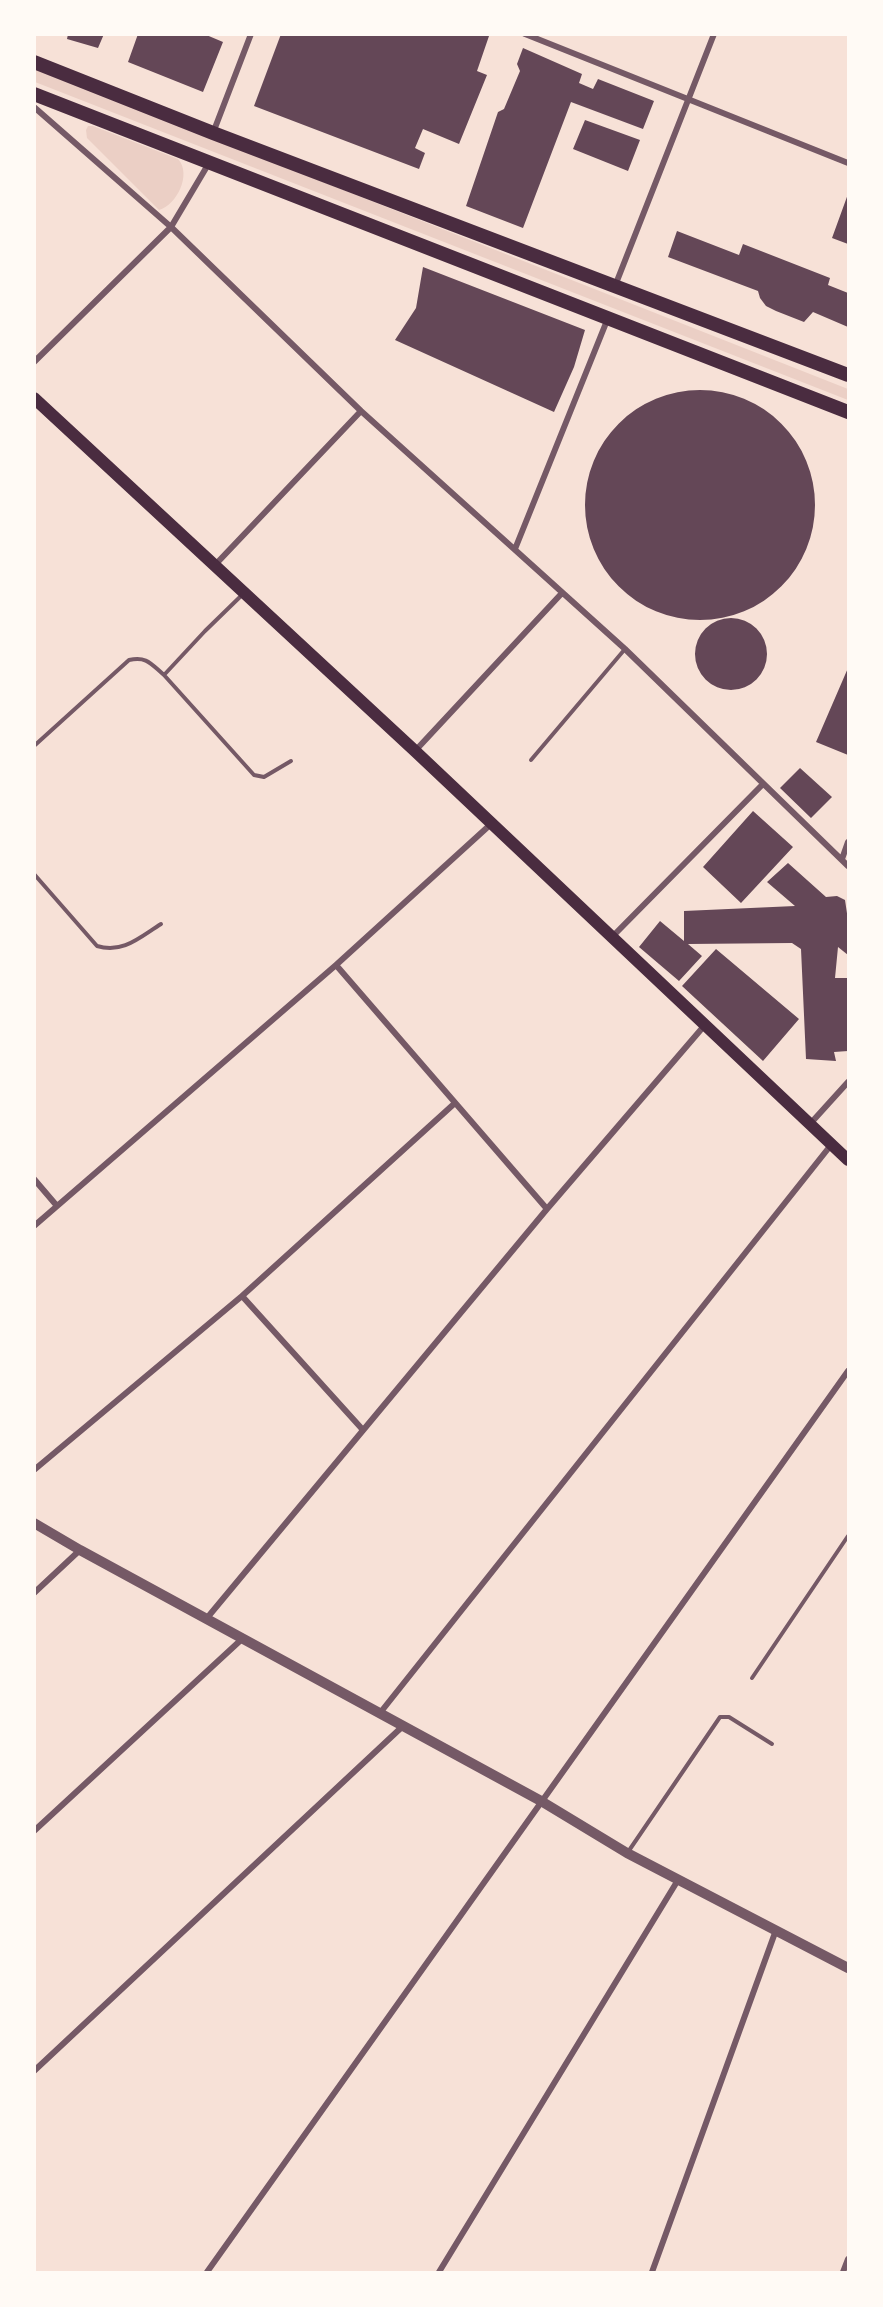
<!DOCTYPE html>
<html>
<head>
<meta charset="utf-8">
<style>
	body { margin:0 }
	#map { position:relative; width:883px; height:2307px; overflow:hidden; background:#f7e1d7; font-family:Quicksand,sans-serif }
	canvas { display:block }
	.frame { position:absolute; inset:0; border:36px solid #fffaf5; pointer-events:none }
</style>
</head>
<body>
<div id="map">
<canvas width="883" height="2307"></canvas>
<div class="frame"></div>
</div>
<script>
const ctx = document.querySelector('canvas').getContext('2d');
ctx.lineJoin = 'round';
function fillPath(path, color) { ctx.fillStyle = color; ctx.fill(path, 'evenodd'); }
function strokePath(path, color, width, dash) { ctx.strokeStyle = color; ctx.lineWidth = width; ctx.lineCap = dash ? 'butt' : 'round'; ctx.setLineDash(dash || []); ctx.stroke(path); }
fillPath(new Path2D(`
	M 34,68 L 848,389 L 848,400 L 35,82 Z
	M 88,126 L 93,126 L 178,159 C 192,174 177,205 159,210 L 87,138 L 86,130 Z`), '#ebcfc5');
fillPath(new Path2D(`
	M 68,34 L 104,34 L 98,48 L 67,39 Z
	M 138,34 L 204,34 L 223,42 L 203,92 L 128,62 Z
	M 281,34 L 485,34 L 489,36 L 477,71 L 487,75 L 459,144 L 423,129 L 415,148 L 425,153 L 419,169 L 254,106 Z
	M 523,48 L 582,74 L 579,83 L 593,89 L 598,79 L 654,101 L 643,129 L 571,102 L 523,228 L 466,206 L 498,112 L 504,109 L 520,71 L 517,64 Z
	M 585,120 L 640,140 L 628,171 L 573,149 Z
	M 848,194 L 848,244 L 832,238 Z
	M 677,231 L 739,255 L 743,244 L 830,278 L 828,285 L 848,293 L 848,327 L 813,312 L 804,322 L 776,311 L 766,306 L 760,298 L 758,291 L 668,257 Z
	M 423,267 L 585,330 L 574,367 L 554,412 L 395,340 L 416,308 Z
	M585 505a115 115 0 1 1 230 0a115 115 0 1 1-230 0Z
	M695 654a36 36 0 1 1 72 0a36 36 0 1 1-72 0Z
	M 848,668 L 848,755 L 816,742 Z
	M 800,768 L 832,797 L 811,818 L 780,788 Z
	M 753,811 L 793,847 L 741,903 L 703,867 Z
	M 788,863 L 826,897 L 837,896 L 845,900 L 848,920 L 848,955 L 838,947 L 835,978 L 848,978 L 848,1051 L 834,1052 L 836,1061 L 806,1059 L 801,949 L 792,943 L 688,944 L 702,956 L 679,981 L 639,947 L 660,921 L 684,941 L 684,911 L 795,906 L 767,882 Z
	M 716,949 L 799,1019 L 763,1061 L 682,986 Z`), '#644757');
strokePath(new Path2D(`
	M 164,675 L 205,631 L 242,595
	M 34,746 L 129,660 C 147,656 151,664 164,675 L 254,775 L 264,777 L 291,761
	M 531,760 L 625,649
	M 34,874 L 97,946 C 123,954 140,937 161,924
	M 752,1678 L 848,1536
	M 628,1852 L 720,1717 L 729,1717 L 772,1744`), '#755966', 4);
strokePath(new Path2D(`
	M 525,34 L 848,163
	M 34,107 L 171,227 L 361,411 L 625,649 L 848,866
	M 213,133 L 251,34
	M 615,286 L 714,34
	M 34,362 L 171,227 L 209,163
	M 515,549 L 608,318
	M 215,565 L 361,411
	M 415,751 L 562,593
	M 842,859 L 848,842
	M 612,937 L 763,784
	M 336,965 L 547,1209
	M 810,1124 L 848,1082
	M 34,1179 L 57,1206
	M 34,1226 L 336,965 L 491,824
	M 242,1296 L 363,1430
	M 34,1470 L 242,1296 L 455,1103
	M 34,1593 L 80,1550
	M 207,1618 L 547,1209 L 704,1026
	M 380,1713 L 831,1145
	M 34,1831 L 242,1639
	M 34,2071 L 403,1726
	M 207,2272 L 848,1371
	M 439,2272 L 678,1880
	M 652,2272 L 776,1930
	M 843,2272 L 848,2259`), '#755966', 6);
strokePath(new Path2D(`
	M 34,1523 L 80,1550 L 541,1801 L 627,1853 L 848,1968`), '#755966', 10);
strokePath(new Path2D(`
	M 34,398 L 415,751 L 848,1160`), '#4a2c40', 12);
strokePath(new Path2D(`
	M 34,62 L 213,133 L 848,375
	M 34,94 L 848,412`), '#4a2c40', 14);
</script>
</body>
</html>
